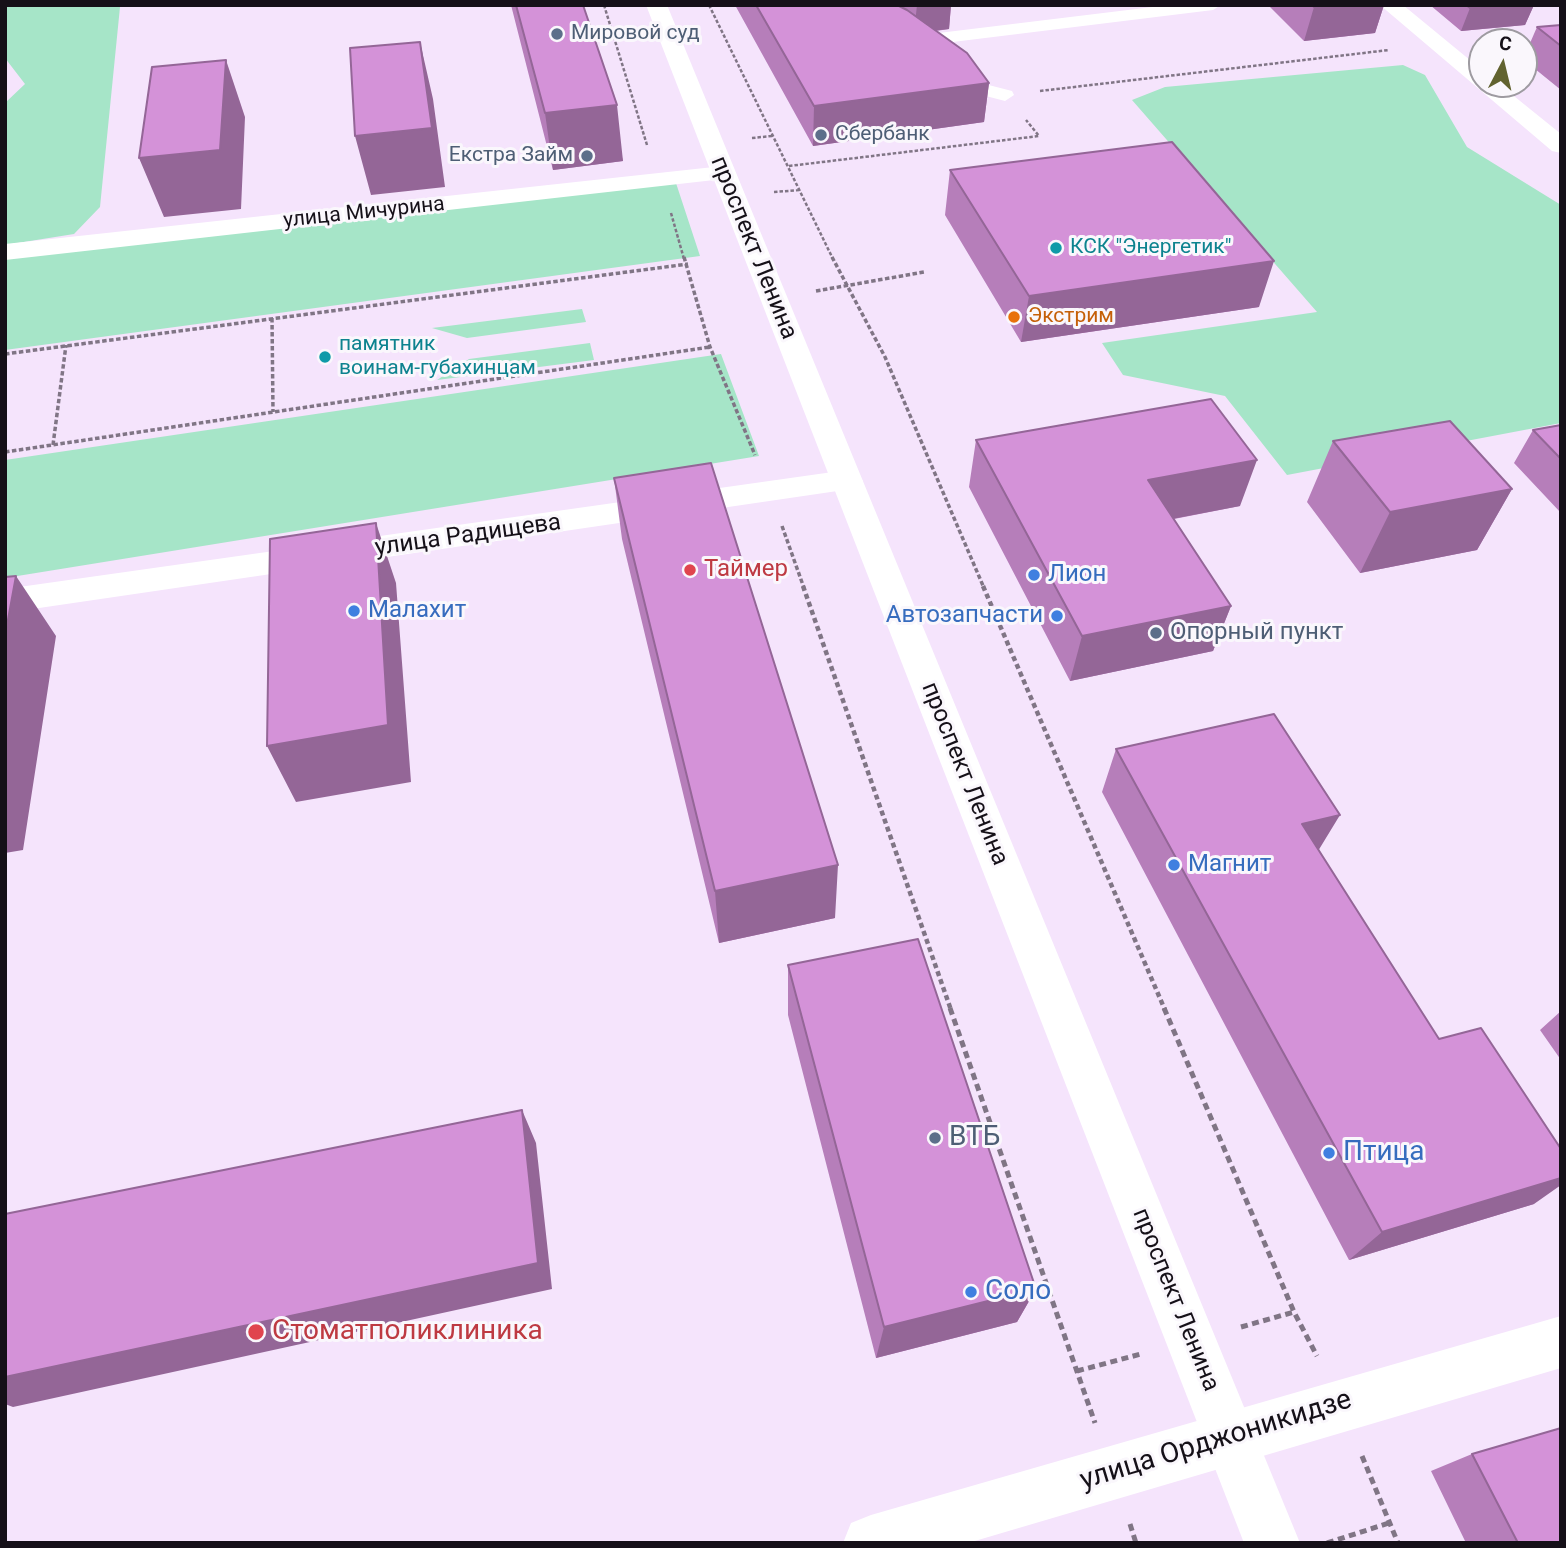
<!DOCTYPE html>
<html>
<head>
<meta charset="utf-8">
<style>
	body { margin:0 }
	#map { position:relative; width:1566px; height:1548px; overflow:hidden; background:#f5e4fc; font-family:Roboto,sans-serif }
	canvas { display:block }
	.frame { position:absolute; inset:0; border:7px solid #151018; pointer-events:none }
	.north { position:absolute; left:1468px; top:28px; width:70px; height:70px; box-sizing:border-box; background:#faf7fc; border:2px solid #9e9ba1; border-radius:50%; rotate:7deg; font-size:19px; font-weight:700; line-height:28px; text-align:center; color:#151018 }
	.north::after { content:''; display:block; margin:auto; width:24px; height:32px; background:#61622f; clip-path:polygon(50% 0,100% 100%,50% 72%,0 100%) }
</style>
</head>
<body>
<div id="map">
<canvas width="1566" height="1548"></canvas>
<div class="frame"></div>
<div class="north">С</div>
</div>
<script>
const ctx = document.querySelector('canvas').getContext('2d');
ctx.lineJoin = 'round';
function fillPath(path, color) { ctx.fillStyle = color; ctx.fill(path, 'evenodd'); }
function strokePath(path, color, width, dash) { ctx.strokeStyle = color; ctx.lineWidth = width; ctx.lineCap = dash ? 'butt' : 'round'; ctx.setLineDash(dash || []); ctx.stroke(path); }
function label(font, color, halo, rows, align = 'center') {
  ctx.font = font + ' Roboto,sans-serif'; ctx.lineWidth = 6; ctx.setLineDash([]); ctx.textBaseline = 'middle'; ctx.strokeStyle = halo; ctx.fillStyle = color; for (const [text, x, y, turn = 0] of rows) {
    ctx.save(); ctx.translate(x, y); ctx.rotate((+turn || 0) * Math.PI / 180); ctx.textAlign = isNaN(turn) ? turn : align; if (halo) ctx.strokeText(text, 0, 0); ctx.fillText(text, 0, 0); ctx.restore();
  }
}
fillPath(new Path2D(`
	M 5,5 L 120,7 L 100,207 L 74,234 L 5,245 L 5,103 L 25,84 L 5,58 Z
	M 1403,65 L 1425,75 L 1467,147 L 1561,205 L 1561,423 L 1287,475 L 1225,396 L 1123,375 L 1102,343 L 1317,312 L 1132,100 L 1165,87 Z
	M 674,177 L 700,256 L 5,350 L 5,255 Z
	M 582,309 L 586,322 L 467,338 L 432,328 Z
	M 590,343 L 594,360 L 437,380 L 469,359 Z
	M 721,354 L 759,456 L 5,578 L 5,460 Z`), '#a6e5c8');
strokePath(new Path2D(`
	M 604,5 L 647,145
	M 709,5 L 833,259
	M 1040,91 L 1389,50
	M 752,138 L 772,136
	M 789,166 L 1039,136 L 1026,120
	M 774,192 L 801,190
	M 671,213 L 684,259`), '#807585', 2.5, [3.5, 2]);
strokePath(new Path2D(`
	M 684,257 L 710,347 L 755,455
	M 832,257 L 885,357 L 984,588
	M 816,291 L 924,272
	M 272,318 L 273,412
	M 5,354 L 688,264
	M 53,445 L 66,345
	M 5,452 L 710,347
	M 782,526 L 804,588`), '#807585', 3.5, [4.5, 2.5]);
strokePath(new Path2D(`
	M 803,586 L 951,1010
	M 983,586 L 1165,1010`), '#807585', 4.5, [5, 3.5]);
strokePath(new Path2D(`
	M 950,1008 L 1095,1423
	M 1164,1008 L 1294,1312 L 1317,1356
	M 1241,1327 L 1294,1312
	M 1077,1371 L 1141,1354
	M 1362,1456 L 1398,1543
	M 1130,1524 L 1136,1543
	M 1327,1543 L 1389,1523`), '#807585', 5, [7, 4.5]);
fillPath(new Path2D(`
	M 850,5 L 867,5 L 879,20 L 914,36 L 1169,5 L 1221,5 L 1213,10 L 912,47 L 867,28 Z
	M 952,66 L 977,82 L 1012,91 L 1014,95 L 1005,101 L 963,90 L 943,72 Z`), '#fff');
fillPath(new Path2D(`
	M 1380,5 L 1403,5 L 1482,70 L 1482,84 L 1499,84 L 1561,134 L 1561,153 L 1552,151 Z
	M 723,166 L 732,168 L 735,173 L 732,178 L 5,260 L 5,244 Z
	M 847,470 L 858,474 L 863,481 L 858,488 L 5,613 L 5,589 Z
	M 1561,1316 L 1561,1368 L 968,1543 L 843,1543 L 851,1523 L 871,1515 Z`), '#fff');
fillPath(new Path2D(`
	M 646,5 L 667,5 L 1300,1543 L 1244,1543 Z`), '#fff');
fillPath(new Path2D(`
	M 511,5 L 583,5 L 623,161 L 553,170 Z
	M 735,5 L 951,5 L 949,29 L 936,31 L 989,83 L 984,122 L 813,146 Z
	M 1268,5 L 1384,5 L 1375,33 L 1304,41 Z
	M 1430,5 L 1534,5 L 1525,25 L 1461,31 Z
	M 1561,25 L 1561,90 L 1524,60 L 1524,57 L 1537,27 Z
	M 950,170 L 1259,307 L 1021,342 L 945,215 Z
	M 1561,425 L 1561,513 L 1514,463 L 1533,430 Z
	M 976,440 L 1240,506 L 1174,519 L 1231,606 L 1213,651 L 1070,681 L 969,487 Z
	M 1333,441 L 1512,489 L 1477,550 L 1360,573 L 1307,502 Z
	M 614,478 L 835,918 L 719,943 L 622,539 Z
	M 1116,749 L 1319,850 L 1534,1204 L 1349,1260 L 1102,792 Z
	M 788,965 L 1036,1289 L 1017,1322 L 876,1358 L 788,1015 Z
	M 1561,1011 L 1561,1060 L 1540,1030 Z
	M 1472,1454 L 1561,1543 L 1466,1543 L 1431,1471 Z`), '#b67eba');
fillPath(new Path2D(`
	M 917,5 L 951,5 L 949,29 L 914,33 Z
	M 1335,5 L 1384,5 L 1375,33 L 1304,41 L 1314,7 Z
	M 1502,5 L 1534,5 L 1525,25 L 1461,31 L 1470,8 Z
	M 420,42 L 433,99 L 445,187 L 371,195 L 355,136 Z
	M 226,60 L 245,117 L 241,209 L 164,217 L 139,158 Z
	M 989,83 L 984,122 L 813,146 L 814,106 Z
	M 617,105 L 623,161 L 553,170 L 545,113 Z
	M 1274,261 L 1259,307 L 1021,342 L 1029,296 Z
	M 1257,460 L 1240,506 L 1135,526 L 1148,480 Z
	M 1512,489 L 1477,550 L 1360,573 L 1390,512 Z
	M 376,523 L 396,583 L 411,782 L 296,802 L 267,746 Z
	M 16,576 L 56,636 L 23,850 L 5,853 L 5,636 Z
	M 1231,606 L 1213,651 L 1070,681 L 1082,636 Z
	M 1340,815 L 1315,856 L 1302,824 Z
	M 838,865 L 835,918 L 719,943 L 715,891 Z
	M 522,1110 L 536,1143 L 552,1289 L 13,1407 L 5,1404 L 5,1377 Z
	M 1561,1178 L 1561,1185 L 1534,1204 L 1349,1260 L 1382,1232 Z
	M 1036,1289 L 1017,1322 L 876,1358 L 884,1327 Z`), '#946697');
const building = new Path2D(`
	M 516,5 L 583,5 L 617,105 L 545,113 Z
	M 756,5 L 897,5 L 907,10 L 967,53 L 989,83 L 814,106 Z
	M 1312,5 L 1335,5 L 1314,7 Z
	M 1466,5 L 1502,5 L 1470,8 Z
	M 1561,25 L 1561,46 L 1537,27 Z
	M 420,42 L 432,128 L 355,136 L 350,48 Z
	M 226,60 L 220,150 L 139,158 L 152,67 Z
	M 1172,142 L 1274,261 L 1029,296 L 950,170 Z
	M 1211,399 L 1257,460 L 1148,480 L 1231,606 L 1082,636 L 976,440 Z
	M 1450,421 L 1512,489 L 1390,512 L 1333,441 Z
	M 1561,425 L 1561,459 L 1533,430 Z
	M 711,463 L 838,865 L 715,891 L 614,478 Z
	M 376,523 L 388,725 L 267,746 L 270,539 Z
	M 16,576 L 5,636 L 5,577 Z
	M 1274,714 L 1340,815 L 1302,824 L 1439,1039 L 1481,1028 L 1561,1149 L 1561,1178 L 1382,1232 L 1116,749 Z
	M 918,939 L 1036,1289 L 884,1327 L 788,965 Z
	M 522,1110 L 538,1263 L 5,1377 L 5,1214 Z
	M 1561,1428 L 1561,1543 L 1518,1543 L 1472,1454 Z`);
fillPath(building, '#d492d8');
strokePath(building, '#946697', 2);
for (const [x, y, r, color] of [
	[557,34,7,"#5c6f8a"],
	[821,135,7,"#5c6f8a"],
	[587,156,7,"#5c6f8a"],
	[1056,248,7,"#0f9aa8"],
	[1014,317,7,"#e8710a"],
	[325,357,7,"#0f9aa8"],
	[690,570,7,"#e0444e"],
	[1034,575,7,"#3f7fe0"],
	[354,611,7,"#3f7fe0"],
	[1057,616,7,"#3f7fe0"],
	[1156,633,7,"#5c6f8a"],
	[1174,865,7,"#3f7fe0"],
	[935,1138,7,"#5c6f8a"],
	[1329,1153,7,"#3f7fe0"],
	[971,1292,7,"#3f7fe0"],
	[256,1332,9,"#e0444e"]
]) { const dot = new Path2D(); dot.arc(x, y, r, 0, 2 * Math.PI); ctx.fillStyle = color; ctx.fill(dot); strokePath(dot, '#faf7fc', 2.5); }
label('21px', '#4e5e75', '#faf7fc', [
	["Мировой суд",571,34],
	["Сбербанк",835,135],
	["Екстра Займ",573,156,"right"]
], 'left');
label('21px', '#151018', '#faf7fc', [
	["улица Мичурина",364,213,-6]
]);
label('21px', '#0d838f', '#faf7fc', [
	["КСК \"Энергетик\"",1070,248],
	["памятник",339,345],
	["воинам-губахинцам",339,369]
], 'left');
label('21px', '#c56008', '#faf7fc', [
	["Экстрим",1028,317]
], 'left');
label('24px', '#151018', '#faf7fc', [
	["проспект Ленина",753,248,68],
	["улица Радищева",468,536,-8],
	["проспект Ленина",964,774,68],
	["проспект Ленина",1175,1300,68]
]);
label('24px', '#be3a42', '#faf7fc', [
	["Таймер",704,570]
], 'left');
label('24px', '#366cbe', '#faf7fc', [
	["Лион",1048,575],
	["Малахит",368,611],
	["Автозапчасти",1043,616,"right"],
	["Магнит",1188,865]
], 'left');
label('24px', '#4e5e75', '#faf7fc', [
	["Опорный пункт",1170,633]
], 'left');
label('28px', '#4e5e75', '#faf7fc', [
	["ВТБ",949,1138]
], 'left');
label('28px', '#366cbe', '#faf7fc', [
	["Птица",1343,1153],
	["Соло",985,1292]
], 'left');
label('28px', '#be3a42', '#faf7fc', [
	["Стоматполиклиника",272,1332]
], 'left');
label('28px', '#151018', '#faf7fc', [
	["улица Орджоникидзе",1216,1441,-17]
]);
</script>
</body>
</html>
